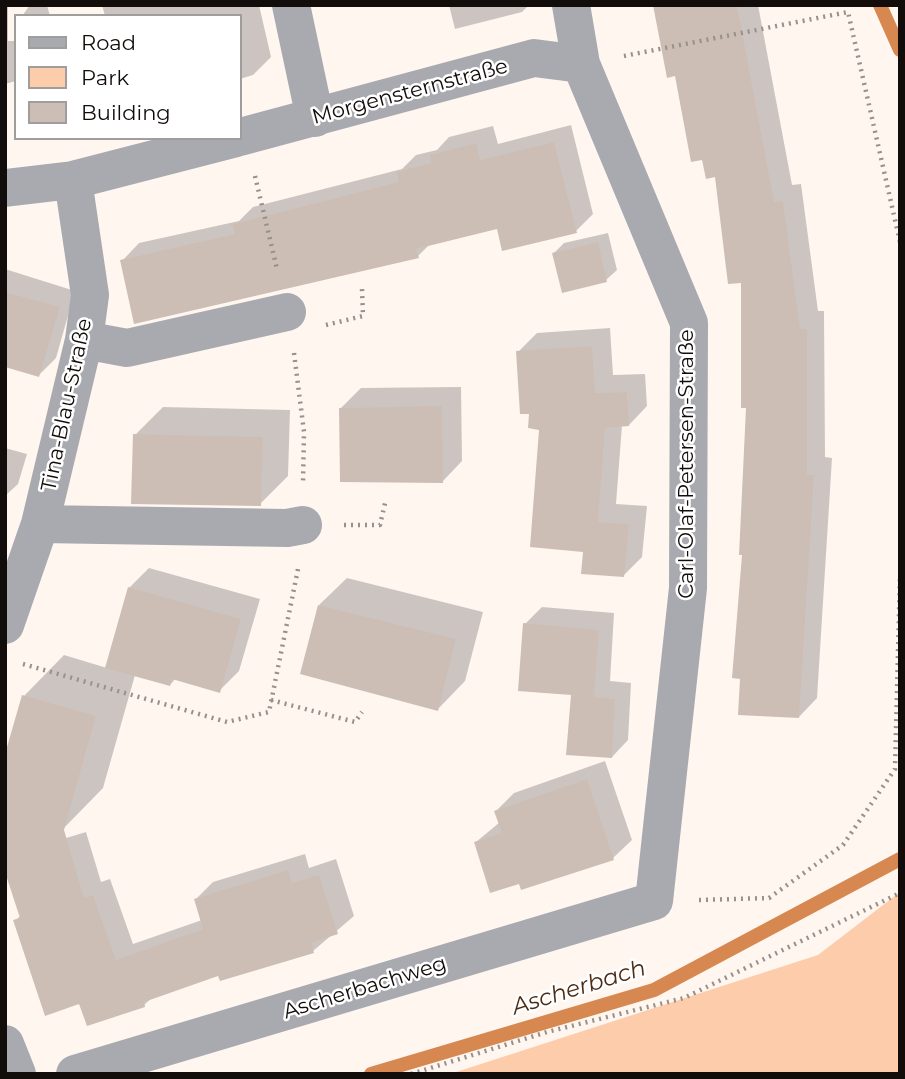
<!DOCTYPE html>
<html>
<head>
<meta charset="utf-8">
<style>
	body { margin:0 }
	#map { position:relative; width:905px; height:1079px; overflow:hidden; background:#fff6f0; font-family:Montserrat,sans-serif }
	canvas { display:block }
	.frame { position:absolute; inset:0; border:7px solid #120d0a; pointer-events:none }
	.legend { position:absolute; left:14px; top:14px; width:228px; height:126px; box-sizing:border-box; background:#fff; border:2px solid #a09e9d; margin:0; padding:9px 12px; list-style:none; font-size:21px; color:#120d0a }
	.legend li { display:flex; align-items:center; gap:14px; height:35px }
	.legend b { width:35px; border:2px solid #a09e9d }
</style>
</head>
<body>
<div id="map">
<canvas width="905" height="1079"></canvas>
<div class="frame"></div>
<ul class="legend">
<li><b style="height:9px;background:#a8aab0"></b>Road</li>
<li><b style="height:19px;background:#fdccab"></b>Park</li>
<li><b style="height:19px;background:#cdbeb5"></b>Building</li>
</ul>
</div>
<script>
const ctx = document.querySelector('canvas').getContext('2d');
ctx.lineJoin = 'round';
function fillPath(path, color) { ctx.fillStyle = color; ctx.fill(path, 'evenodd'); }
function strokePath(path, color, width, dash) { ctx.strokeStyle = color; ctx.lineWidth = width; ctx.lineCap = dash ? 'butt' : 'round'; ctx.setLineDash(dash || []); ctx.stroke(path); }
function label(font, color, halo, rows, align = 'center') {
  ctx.font = font + ' Montserrat,sans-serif'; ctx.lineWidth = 5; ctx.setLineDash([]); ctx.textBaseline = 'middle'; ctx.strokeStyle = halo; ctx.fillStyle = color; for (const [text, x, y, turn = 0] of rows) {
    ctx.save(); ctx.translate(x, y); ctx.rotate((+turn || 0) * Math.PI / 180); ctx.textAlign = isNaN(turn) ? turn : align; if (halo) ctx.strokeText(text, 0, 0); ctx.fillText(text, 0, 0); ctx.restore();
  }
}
fillPath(new Path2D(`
	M 900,892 L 900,1074 L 450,1074 L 818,955 Z`), '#fdccab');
fillPath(new Path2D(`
	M 5,5 L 8,5 L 8,41 L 16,41 L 16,81 L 5,84 Z
	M 30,5 L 47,5 L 50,16 L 22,16 Z
	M 102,5 L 259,5 L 271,57 L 253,75 L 240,79 L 240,16 L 105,16 Z
	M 449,5 L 529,5 L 522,12 L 455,29 Z
	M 655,5 L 758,5 L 792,185 L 801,184 L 818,311 L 824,311 L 825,457 L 832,458 L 817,698 L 799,717 L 742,677 L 748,407 L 743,281 L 716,175 L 676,74 Z
	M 571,125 L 593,214 L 576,231 L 498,227 L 430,244 L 418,256 L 122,261 L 139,243 L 239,221 L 253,207 L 402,169 L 416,155 L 437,150 L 449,137 L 493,126 L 498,144 Z
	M 608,233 L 617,270 L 606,280 L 554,253 L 564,243 Z
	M 5,269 L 75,291 L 56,358 L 39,375 L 5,366 Z
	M 610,328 L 613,375 L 645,374 L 647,406 L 629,425 L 622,425 L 616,504 L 647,506 L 642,557 L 624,575 L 585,550 L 541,429 L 531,412 L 518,352 L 537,333 Z
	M 461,387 L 462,461 L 443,481 L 341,408 L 361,388 Z
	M 163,407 L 290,410 L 288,476 L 260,504 L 135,435 Z
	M 5,448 L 27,454 L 18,484 L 5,496 Z
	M 149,568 L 260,599 L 239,671 L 219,691 L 176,678 L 170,685 L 135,675 L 103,788 L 63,829 L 24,696 L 64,655 L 107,668 L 129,588 Z
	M 347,578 L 483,612 L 465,681 L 438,709 L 319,605 Z
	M 542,607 L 614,613 L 610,681 L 631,683 L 628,740 L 612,757 L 525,624 Z
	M 605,761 L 632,840 L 613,858 L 520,882 L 476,842 L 500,822 L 496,811 L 514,793 Z
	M 86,832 L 101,882 L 110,879 L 133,944 L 202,920 L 196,899 L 213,882 L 305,854 L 309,868 L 336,859 L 354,916 L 313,951 L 220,974 L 153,997 L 144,1005 L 80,1001 L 15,921 L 21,915 L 23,851 Z`), '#0003');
strokePath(new Path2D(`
	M 880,5 L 900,50
	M 371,1074 L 654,990 L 900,859`), '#d78850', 14);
fillPath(new Path2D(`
	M 653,5 L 737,5 L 774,202 L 783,201 L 800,329 L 807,329 L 807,475 L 814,475 L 799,718 L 738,715 L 740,679 L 732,678 L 742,555 L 739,555 L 746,408 L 741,408 L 741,283 L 728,284 L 715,177 L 706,179 L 702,160 L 691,162 L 675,76 L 667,78 Z
	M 554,142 L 577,233 L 502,251 L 497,229 L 416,249 L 419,258 L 134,324 L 120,260 L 235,234 L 233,224 L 399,182 L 396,172 L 431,163 L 430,155 L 476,143 L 480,160 Z
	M 598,242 L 607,282 L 562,293 L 552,253 Z
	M 5,292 L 60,307 L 39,377 L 5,367 Z
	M 592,346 L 595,393 L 627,392 L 629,426 L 605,428 L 598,522 L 629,524 L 624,577 L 581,574 L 583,552 L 530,547 L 539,430 L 528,428 L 529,414 L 520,414 L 516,351 Z
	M 442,406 L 443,483 L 340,482 L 339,408 Z
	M 133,434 L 263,437 L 261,506 L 131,504 Z
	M 128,587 L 241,619 L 220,693 L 172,679 L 170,686 L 105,668 Z
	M 318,605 L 456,639 L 438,711 L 300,674 Z
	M 523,623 L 599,630 L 594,697 L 615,699 L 612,758 L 566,755 L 571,695 L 518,691 Z
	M 22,695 L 96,716 L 64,830 L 84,898 L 93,895 L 116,960 L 203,929 L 194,899 L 288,870 L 292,883 L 319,875 L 338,934 L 311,943 L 314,953 L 220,981 L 218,976 L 144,1002 L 145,1007 L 87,1026 L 79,1004 L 45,1016 L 13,920 L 20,918 L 5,872 L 5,754 Z
	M 587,779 L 614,860 L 521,890 L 519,884 L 490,893 L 474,842 L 502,833 L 494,811 Z`), '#cdbeb5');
strokePath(new Path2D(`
	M 624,56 L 848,12 L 900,242
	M 255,176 L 277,269
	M 326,325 L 363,316 L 362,289
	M 294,353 L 304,432 L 303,484
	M 344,525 L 380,525 L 386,499
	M 23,664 L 227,722 L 269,712 L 298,569
	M 271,700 L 355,722 L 362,712
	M 699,900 L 769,898 L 843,845 L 895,769 L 900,575
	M 411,1074 L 547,1032 L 684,998 L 900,893`), '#97908b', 4.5, [2, 5]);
strokePath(new Path2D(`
	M 291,5 L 315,118
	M 240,137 L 534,58 L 581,64
	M 5,188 L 73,180 L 236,138
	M 84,340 L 127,348 L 287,312
	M 40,524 L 287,528 L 303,525
	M 5,625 L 40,524 L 84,340 L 90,295 L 73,180
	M 5,1044 L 17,1074
	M 75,1074 L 654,901 L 688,588 L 689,323 L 581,64 L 571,5`), '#a8aab0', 38);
label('21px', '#120d0a', '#fff', [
	["Morgensternstraße",410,92,-15],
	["Tina-Blau-Straße",67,405,-78],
	["Carl-Olaf-Petersen-Straße",687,464,-90],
	["Ascherbachweg",365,988,-17]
]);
label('italic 23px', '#4c2c14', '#fff', [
	["Ascherbach",579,988,-17]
]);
</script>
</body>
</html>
